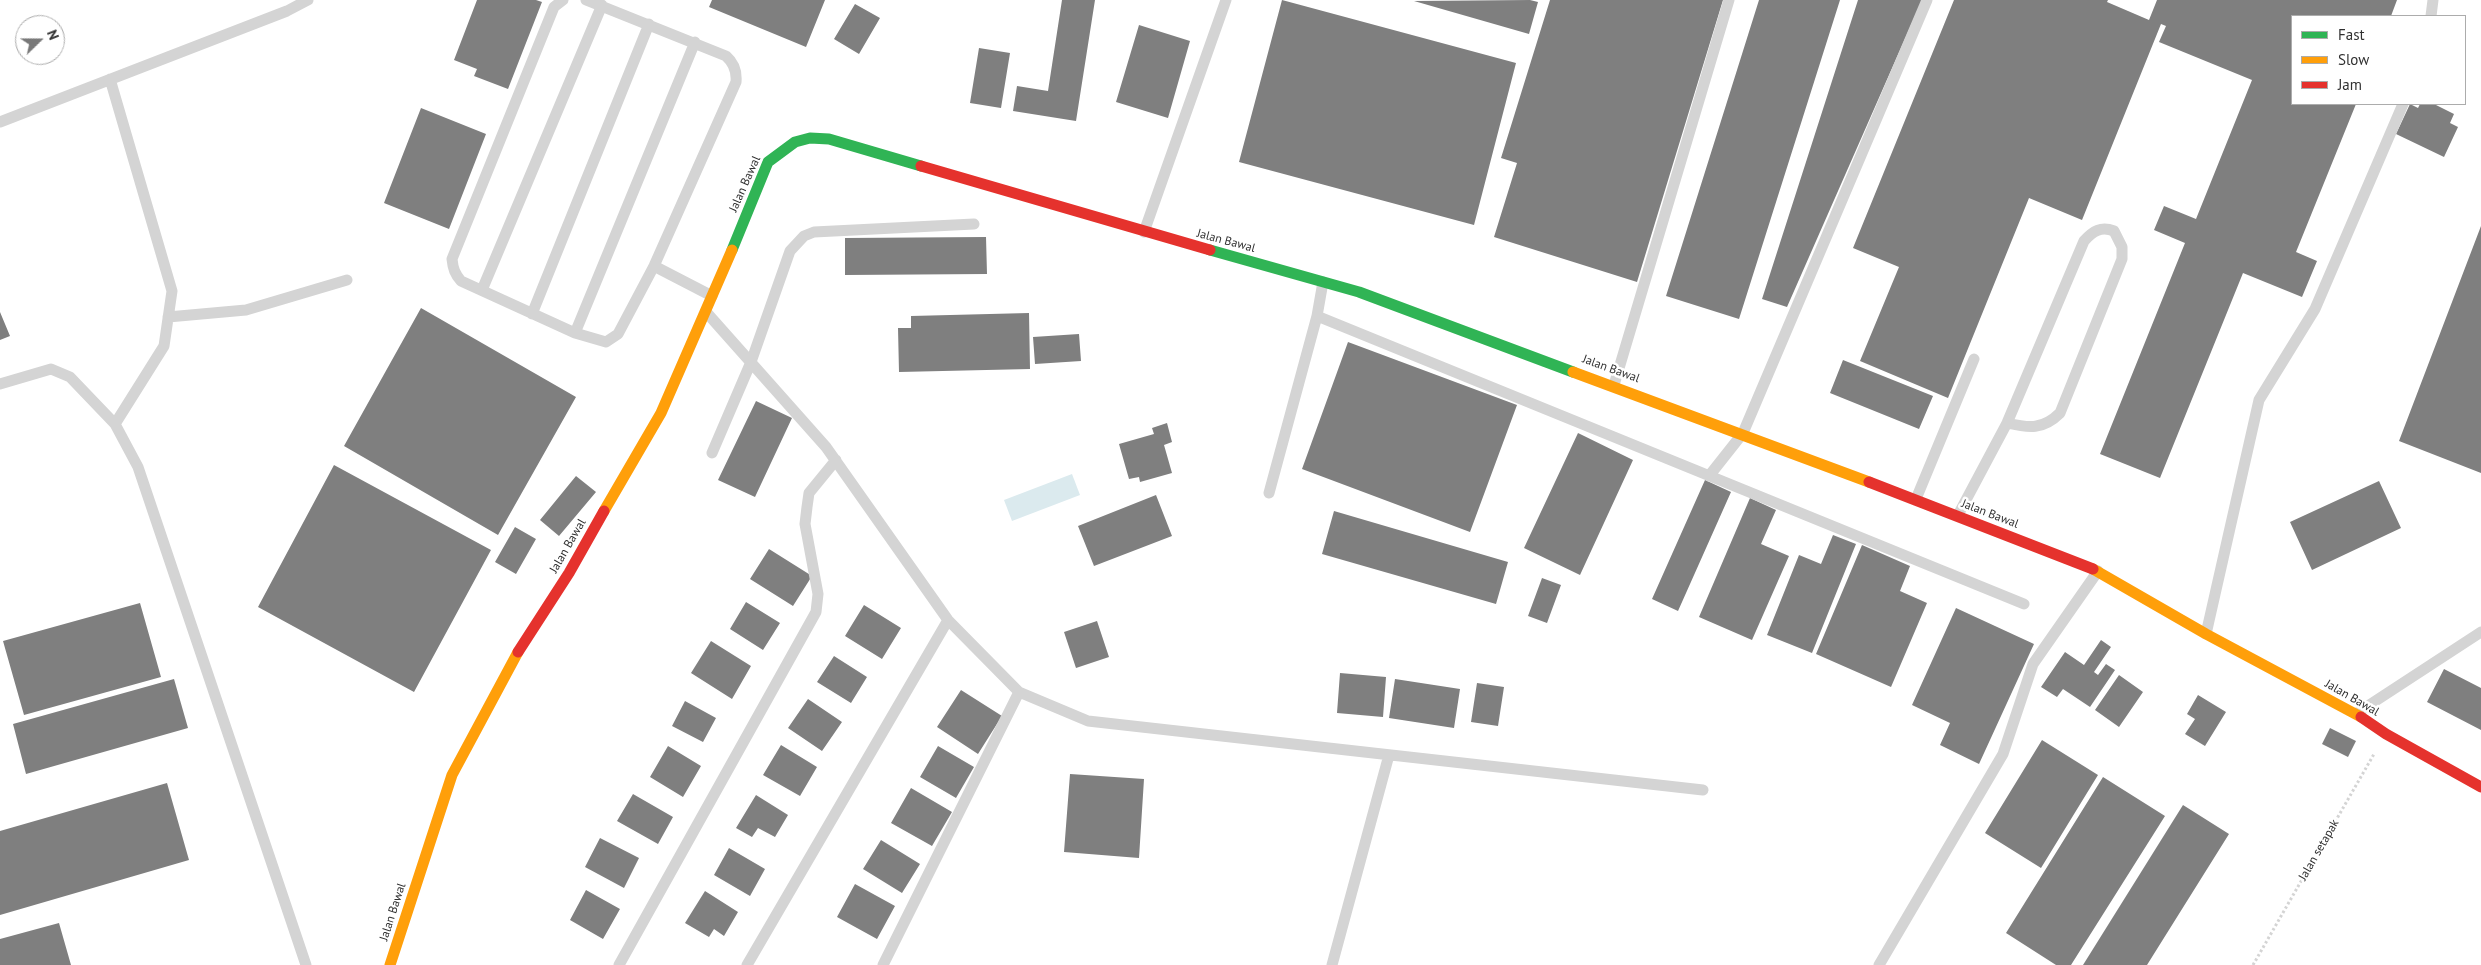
<!DOCTYPE html>
<html>
<head>
<meta charset="utf-8">
<style>
	body { margin:0 }
	#map { position:relative; width:2481px; height:965px; overflow:hidden; background:#fff; font-family:"PT Sans",sans-serif }
	canvas { display:block }
	.legend { position:absolute; left:2291px; top:15px; width:175px; height:90px; box-sizing:border-box; background:#fff; border:1px solid #acacac; margin:0; padding:6px 9px; list-style:none; font-size:15px; color:#303030 }
	.legend li { display:flex; align-items:center; gap:10px; height:25px }
	.legend b { width:25px; border:1px solid #acacac }
	.north { position:absolute; left:15px; top:15px; width:50px; height:50px; box-sizing:border-box; background:#fff; border:1px solid #acacac; border-radius:50%; rotate:68deg; font-size:14px; font-weight:700; line-height:20px; text-align:center; color:#303030 }
	.north::after { content:''; display:block; margin:auto; width:18px; height:22px; background:#787878; clip-path:polygon(50% 0,100% 100%,50% 72%,0 100%) }
</style>
</head>
<body>
<div id="map">
<canvas width="2481" height="965"></canvas>
<ul class="legend">
<li><b style="height:6px;background:#30b455"></b>Fast</li>
<li><b style="height:6px;background:#ff9f0a"></b>Slow</li>
<li><b style="height:6px;background:#e5322d"></b>Jam</li>
</ul>
<div class="north">N</div>
</div>
<script>
const ctx = document.querySelector('canvas').getContext('2d');
ctx.lineJoin = 'round';
function fillPath(path, color) { ctx.fillStyle = color; ctx.fill(path, 'evenodd'); }
function strokePath(path, color, width, dash) { ctx.strokeStyle = color; ctx.lineWidth = width; ctx.lineCap = dash ? 'butt' : 'round'; ctx.setLineDash(dash || []); ctx.stroke(path); }
function label(font, color, halo, rows, align = 'center') {
  ctx.font = font + ' "PT Sans",sans-serif'; ctx.lineWidth = 5; ctx.setLineDash([]); ctx.textBaseline = 'middle'; ctx.strokeStyle = halo; ctx.fillStyle = color; for (const [text, x, y, turn = 0] of rows) {
    ctx.save(); ctx.translate(x, y); ctx.rotate((+turn || 0) * Math.PI / 180); ctx.textAlign = isNaN(turn) ? turn : align; if (halo) ctx.strokeText(text, 0, 0); ctx.fillText(text, 0, 0); ctx.restore();
  }
}
fillPath(new Path2D(`
	M 1072,474 L 1080,495 L 1012,521 L 1004,500 Z`), '#dbeaee');
fillPath(new Path2D(`
	M 477,0 L 536,0 L 542,2 L 508,89 L 474,76 L 477,69 L 454,60 Z
	M 712,0 L 825,0 L 806,47 L 709,7 Z
	M 1062,0 L 1095,0 L 1076,121 L 1013,111 L 1017,86 L 1048,91 Z
	M 1282,0 L 1516,63 L 1474,225 L 1239,162 Z
	M 1530,0 L 1538,2 L 1529,34 L 1414,1 Z
	M 1550,0 L 1723,0 L 1637,282 L 1494,237 L 1517,163 L 1501,158 Z
	M 1759,0 L 1840,0 L 1739,319 L 1666,296 Z
	M 1858,0 L 1922,0 L 1787,307 L 1762,299 Z
	M 1954,0 L 2108,0 L 2107,2 L 2149,20 L 2157,0 L 2397,0 L 2391,16 L 2292,16 L 2292,104 L 2356,104 L 2296,252 L 2317,261 L 2302,297 L 2243,273 L 2160,478 L 2100,454 L 2185,243 L 2154,230 L 2164,206 L 2196,219 L 2252,80 L 2159,42 L 2166,26 L 2161,24 L 2082,220 L 2029,198 L 1948,398 L 1860,361 L 1899,267 L 1853,248 Z
	M 855,4 L 880,18 L 859,54 L 834,39 Z
	M 1139,25 L 1190,41 L 1168,118 L 1116,102 Z
	M 979,48 L 1010,53 L 1001,108 L 970,103 Z
	M 2410,104 L 2418,108 L 2420,104 L 2434,104 L 2454,114 L 2450,123 L 2458,127 L 2444,157 L 2396,134 Z
	M 421,108 L 486,134 L 449,229 L 384,203 Z
	M 2481,226 L 2481,473 L 2399,441 Z
	M 986,237 L 987,274 L 845,275 L 845,238 Z
	M 421,308 L 576,397 L 498,535 L 344,446 Z
	M 0,312 L 10,336 L 0,340 Z
	M 1029,313 L 1030,369 L 899,372 L 898,328 L 911,328 L 911,316 Z
	M 1079,334 L 1081,361 L 1035,364 L 1033,337 Z
	M 1348,342 L 1517,405 L 1470,532 L 1302,469 Z
	M 1843,360 L 1933,396 L 1919,429 L 1830,393 Z
	M 756,401 L 792,418 L 755,497 L 718,480 Z
	M 1167,423 L 1172,442 L 1164,445 L 1172,473 L 1140,482 L 1139,477 L 1129,479 L 1119,444 L 1154,434 L 1152,428 Z
	M 1578,433 L 1633,460 L 1580,575 L 1524,548 Z
	M 334,465 L 491,550 L 414,692 L 258,607 Z
	M 576,476 L 596,492 L 559,536 L 540,520 Z
	M 1705,480 L 1731,492 L 1678,611 L 1652,599 Z
	M 2379,481 L 2401,528 L 2312,570 L 2290,522 Z
	M 1156,495 L 1172,536 L 1094,566 L 1078,526 Z
	M 1750,498 L 1776,510 L 1761,544 L 1789,556 L 1752,640 L 1699,617 Z
	M 1334,511 L 1508,562 L 1496,604 L 1322,554 Z
	M 515,527 L 536,539 L 516,574 L 495,562 Z
	M 1833,535 L 1856,544 L 1812,653 L 1767,635 L 1799,555 L 1821,564 Z
	M 1862,545 L 1910,566 L 1900,591 L 1927,603 L 1891,687 L 1816,654 Z
	M 769,549 L 812,576 L 793,606 L 750,579 Z
	M 1542,578 L 1561,585 L 1547,623 L 1528,616 Z
	M 746,602 L 780,623 L 763,650 L 730,629 Z
	M 140,603 L 161,677 L 24,715 L 3,641 Z
	M 864,605 L 901,628 L 882,659 L 845,636 Z
	M 1956,608 L 2034,644 L 1979,764 L 1940,745 L 1950,723 L 1912,705 Z
	M 1097,621 L 1109,657 L 1076,668 L 1064,632 Z
	M 2101,640 L 2111,647 L 2094,672 L 2098,675 L 2106,664 L 2115,670 L 2090,707 L 2063,689 L 2057,697 L 2041,687 L 2065,652 L 2084,665 Z
	M 711,641 L 751,666 L 732,699 L 691,673 Z
	M 834,656 L 867,677 L 851,703 L 817,682 Z
	M 2444,669 L 2481,688 L 2481,730 L 2427,702 Z
	M 1340,673 L 1386,677 L 1383,717 L 1337,713 Z
	M 2119,675 L 2143,692 L 2119,727 L 2095,710 Z
	M 174,679 L 188,728 L 26,774 L 13,724 Z
	M 1395,679 L 1460,689 L 1454,728 L 1389,718 Z
	M 1477,683 L 1504,687 L 1498,726 L 1471,722 Z
	M 961,690 L 1002,716 L 978,754 L 937,727 Z
	M 2198,695 L 2226,712 L 2205,746 L 2185,734 L 2195,719 L 2187,714 Z
	M 808,699 L 842,722 L 822,751 L 788,728 Z
	M 685,701 L 716,718 L 703,742 L 672,726 Z
	M 2330,728 L 2356,741 L 2348,757 L 2322,744 Z
	M 2042,740 L 2098,775 L 2041,868 L 1985,833 Z
	M 781,745 L 817,767 L 800,796 L 763,775 Z
	M 668,746 L 701,766 L 683,797 L 650,777 Z
	M 938,746 L 974,767 L 956,798 L 920,777 Z
	M 1070,774 L 1144,779 L 1139,858 L 1064,852 Z
	M 2103,777 L 2165,816 L 2071,965 L 2056,965 L 2006,933 Z
	M 167,783 L 189,860 L 0,915 L 0,831 Z
	M 911,788 L 952,812 L 932,846 L 891,823 Z
	M 633,794 L 673,817 L 658,844 L 617,821 Z
	M 756,795 L 788,815 L 775,837 L 758,828 L 752,837 L 736,828 Z
	M 2183,805 L 2229,834 L 2147,965 L 2083,965 Z
	M 600,838 L 639,858 L 624,888 L 585,867 Z
	M 881,840 L 920,864 L 902,893 L 863,869 Z
	M 729,848 L 765,869 L 750,896 L 714,875 Z
	M 855,884 L 895,906 L 877,939 L 837,917 Z
	M 586,890 L 620,909 L 603,939 L 570,920 Z
	M 705,891 L 738,912 L 724,936 L 714,929 L 709,937 L 685,923 Z
	M 59,923 L 71,965 L 0,965 L 0,939 Z`), '#7f7f7f');
strokePath(new Path2D(`
	M 2253,965 L 2374,754`), '#d4d4d4', 3, [2.5, 2.5]);
strokePath(new Path2D(`
	M 563,0 L 554,7 L 452,259 C 453,269 455,274 461,281 L 575,333 L 606,342 L 618,334 L 654,266 L 736,82 C 737,71 734,63 726,56 L 586,0
	M 2431,16 L 2433,0
	M 110,79 L 172,291 L 164,346 L 115,424
	M 0,122 L 287,11 L 308,0
	M 1144,232 L 1226,0
	M 654,266 L 712,296
	M 482,290 L 602,5
	M 707,313 L 826,447 L 948,620 L 1019,692 L 1088,721 L 1703,790
	M 532,314 L 649,24
	M 1317,316 L 2024,604
	M 168,317 L 246,310 L 347,280
	M 575,333 L 695,42
	M 0,384 L 51,369 L 70,377 L 115,424 L 138,467 L 306,965
	M 1614,385 L 1729,0
	M 712,453 L 751,362 L 790,251 L 804,236 L 814,232 L 974,224
	M 1709,476 L 1743,433 L 1927,0
	M 1269,493 L 1317,316 L 1323,282
	M 1916,499 L 1974,359
	M 1958,515 L 2007,423 L 2084,241 C 2093,231 2101,226 2114,231 L 2122,247 L 2122,259 L 2060,413 C 2043,430 2029,428 2007,423
	M 2206,634 L 2259,400 L 2315,309 L 2403,104
	M 2357,713 L 2481,632
	M 619,965 L 816,612 L 818,594 L 805,524 L 807,507 L 809,493 L 836,460
	M 747,965 L 948,620
	M 883,965 L 1019,692
	M 1332,965 L 1389,755
	M 1879,965 L 2003,754 L 2033,664 L 2098,571`), '#d4d4d4', 11);
strokePath(new Path2D(`
	M 732,250 L 768,162 L 795,142 L 810,138 L 829,139 L 921,166
	M 1210,250 L 1359,292 L 1573,372`), '#30b455', 11);
strokePath(new Path2D(`
	M 1573,372 L 1869,482
	M 604,511 L 661,413 L 732,250
	M 2093,569 L 2206,634 L 2361,717
	M 390,965 L 452,775 L 518,652`), '#ff9f0a', 11);
strokePath(new Path2D(`
	M 921,166 L 1210,250
	M 1869,482 L 2093,569
	M 518,652 L 569,573 L 604,511
	M 2361,717 L 2386,734 L 2481,787`), '#e5322d', 11);
label('12px', '#303030', '#fff', [
	["Jalan Bawal",745,184,-66],
	["Jalan Bawal",1226,241,15],
	["Jalan Bawal",1611,369,20],
	["Jalan Bawal",1990,514,21],
	["Jalan Bawal",568,546,-60],
	["Jalan Bawal",2352,698,30],
	["Jalan setapak",2319,850,-60],
	["Jalan Bawal",393,912,-72]
]);
</script>
</body>
</html>
